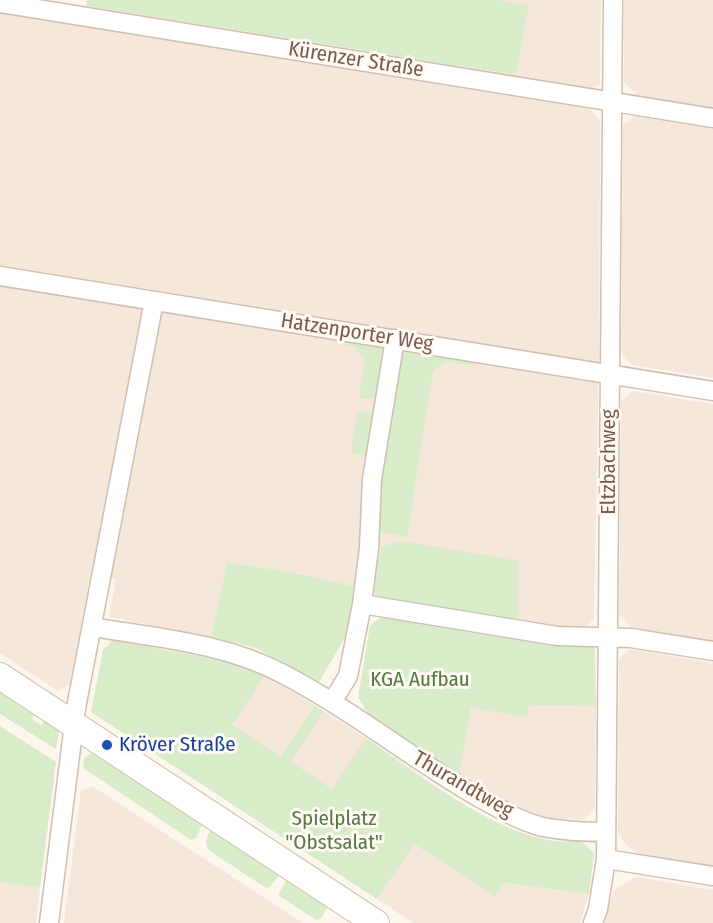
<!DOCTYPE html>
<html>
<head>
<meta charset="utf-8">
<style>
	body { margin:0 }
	canvas { display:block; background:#fdf6ec }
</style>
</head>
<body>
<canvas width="713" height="923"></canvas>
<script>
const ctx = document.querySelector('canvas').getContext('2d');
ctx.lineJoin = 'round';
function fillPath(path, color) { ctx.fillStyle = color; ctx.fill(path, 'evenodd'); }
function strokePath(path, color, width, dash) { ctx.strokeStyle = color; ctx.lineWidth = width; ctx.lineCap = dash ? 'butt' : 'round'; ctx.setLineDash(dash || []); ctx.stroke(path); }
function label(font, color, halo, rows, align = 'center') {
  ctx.font = font + ' "Fira Sans Condensed",sans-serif'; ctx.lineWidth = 6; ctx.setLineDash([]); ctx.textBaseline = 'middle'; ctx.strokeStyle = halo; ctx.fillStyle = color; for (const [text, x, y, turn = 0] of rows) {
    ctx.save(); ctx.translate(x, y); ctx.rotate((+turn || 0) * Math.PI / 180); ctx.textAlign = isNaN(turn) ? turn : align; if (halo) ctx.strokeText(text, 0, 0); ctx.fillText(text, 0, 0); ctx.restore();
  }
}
fillPath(new Path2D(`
	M 498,0 L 601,0 L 600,84 L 594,88 L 516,75 L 529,5 Z
	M 624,0 L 713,0 L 713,107 L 637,95 L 624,82 Z
	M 0,14 L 589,108 L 600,121 L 599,348 L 594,618 L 584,629 L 373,612 L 354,586 L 290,572 L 227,562 L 211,637 L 109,617 L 116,579 L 91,573 L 70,685 L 58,691 L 0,653 Z
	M 635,116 L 713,128 L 713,378 L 632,365 L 621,352 L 623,125 Z
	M 633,391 L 713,404 L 713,641 L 632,628 L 619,614 L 621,401 Z
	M 630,649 L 713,663 L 713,866 L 637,853 L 625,844 L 618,833 L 619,659 Z
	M 265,675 L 315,705 L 280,758 L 231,726 Z
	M 529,705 L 596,706 L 595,808 L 584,820 L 559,819 L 539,816 L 513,804 L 459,775 L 471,708 L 527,716 Z
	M 324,711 L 366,738 L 332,789 L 291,763 Z
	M 92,786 L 177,841 L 303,923 L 64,923 L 81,790 Z
	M 414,843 L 495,896 L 505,883 L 589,894 L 580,923 L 413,923 L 377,899 Z
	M 636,877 L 713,890 L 713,923 L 605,923 L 613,891 Z
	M 0,882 L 40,888 L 36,923 L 0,923 Z`), '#f5e8da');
fillPath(new Path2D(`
	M 87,0 L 498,0 L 529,5 L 516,75 L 86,6 Z
	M 336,335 L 383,346 L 386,350 L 380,392 C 374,400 368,400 359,398 L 365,360 L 355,347 L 335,343 Z
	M 408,350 L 475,360 L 474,366 L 446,361 L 433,371 L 407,537 L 375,531 L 373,520 L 401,352 Z
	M 357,411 L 376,413 L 370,456 L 351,453 Z
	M 401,541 L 519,561 L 518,623 L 381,601 L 374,590 L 381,547 Z
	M 227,562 L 290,572 L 354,586 L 347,634 L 319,682 L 256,648 L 211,637 Z
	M 383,616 L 587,644 L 595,648 L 596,706 L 529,705 L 527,717 L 471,708 L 459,775 L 370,717 L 358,697 L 370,625 Z
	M 113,640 L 225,661 L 265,675 L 232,725 L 280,757 L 315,705 L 324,711 L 291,762 L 332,789 L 366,738 C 419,774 491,832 554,841 C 563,842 572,841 581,841 L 594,853 L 589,894 L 505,883 L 495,896 L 414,844 L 377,899 L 91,712 L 103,650 Z
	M 0,686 L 16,696 L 13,701 L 34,715 L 32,719 L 41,725 L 44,721 L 59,731 L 56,749 L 0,714 Z
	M 0,726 L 56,762 L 40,888 L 0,882 Z
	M 94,752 L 204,820 L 196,838 L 191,840 L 83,768 L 84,758 Z
	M 212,828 L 280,874 L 269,888 L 263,886 L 210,851 C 203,844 207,836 212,828 Z
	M 287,879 L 330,903 L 321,918 L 317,920 L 313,918 L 278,895 Z`), '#d8ecc9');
const street = new Path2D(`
	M 0,3 L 713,118
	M 0,276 L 713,391
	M 362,604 L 557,636 L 631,638 L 713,651
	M 93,627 C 156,638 224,643 281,673 C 349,708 408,756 473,794 C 495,806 518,821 543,827 C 563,831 585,832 606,832
	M 332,702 L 348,676 L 362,604 L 369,548 L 372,479 L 395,339
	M 606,859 L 713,876
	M 49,923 L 76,708 L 154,301
	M 593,923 L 598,909 L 606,859 L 613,0`);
const secondary = new Path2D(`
	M 0,676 L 376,923`);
strokePath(street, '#d1beb0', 21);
strokePath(secondary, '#d6c0b0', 28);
strokePath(street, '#fff', 18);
strokePath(secondary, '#fff', 26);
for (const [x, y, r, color] of [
	[107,745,6,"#1a4fb4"]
]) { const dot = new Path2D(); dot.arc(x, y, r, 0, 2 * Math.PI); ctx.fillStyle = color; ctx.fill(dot); strokePath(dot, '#fffaf3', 2); }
label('21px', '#7a5c4d', '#fffaf3', [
	["Kürenzer Straße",356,60,9],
	["Hatzenporter Weg",357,333,9],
	["Eltzbachweg",609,462,-90],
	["Thurandtweg",463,785,30]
]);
label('21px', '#537a41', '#fffaf3', [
	["KGA Aufbau",420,680],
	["Spielplatz",334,819],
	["\"Obstsalat\"",334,843]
]);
label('21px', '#164399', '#fffaf3', [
	["Kröver Straße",119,745]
], 'left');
</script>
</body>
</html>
